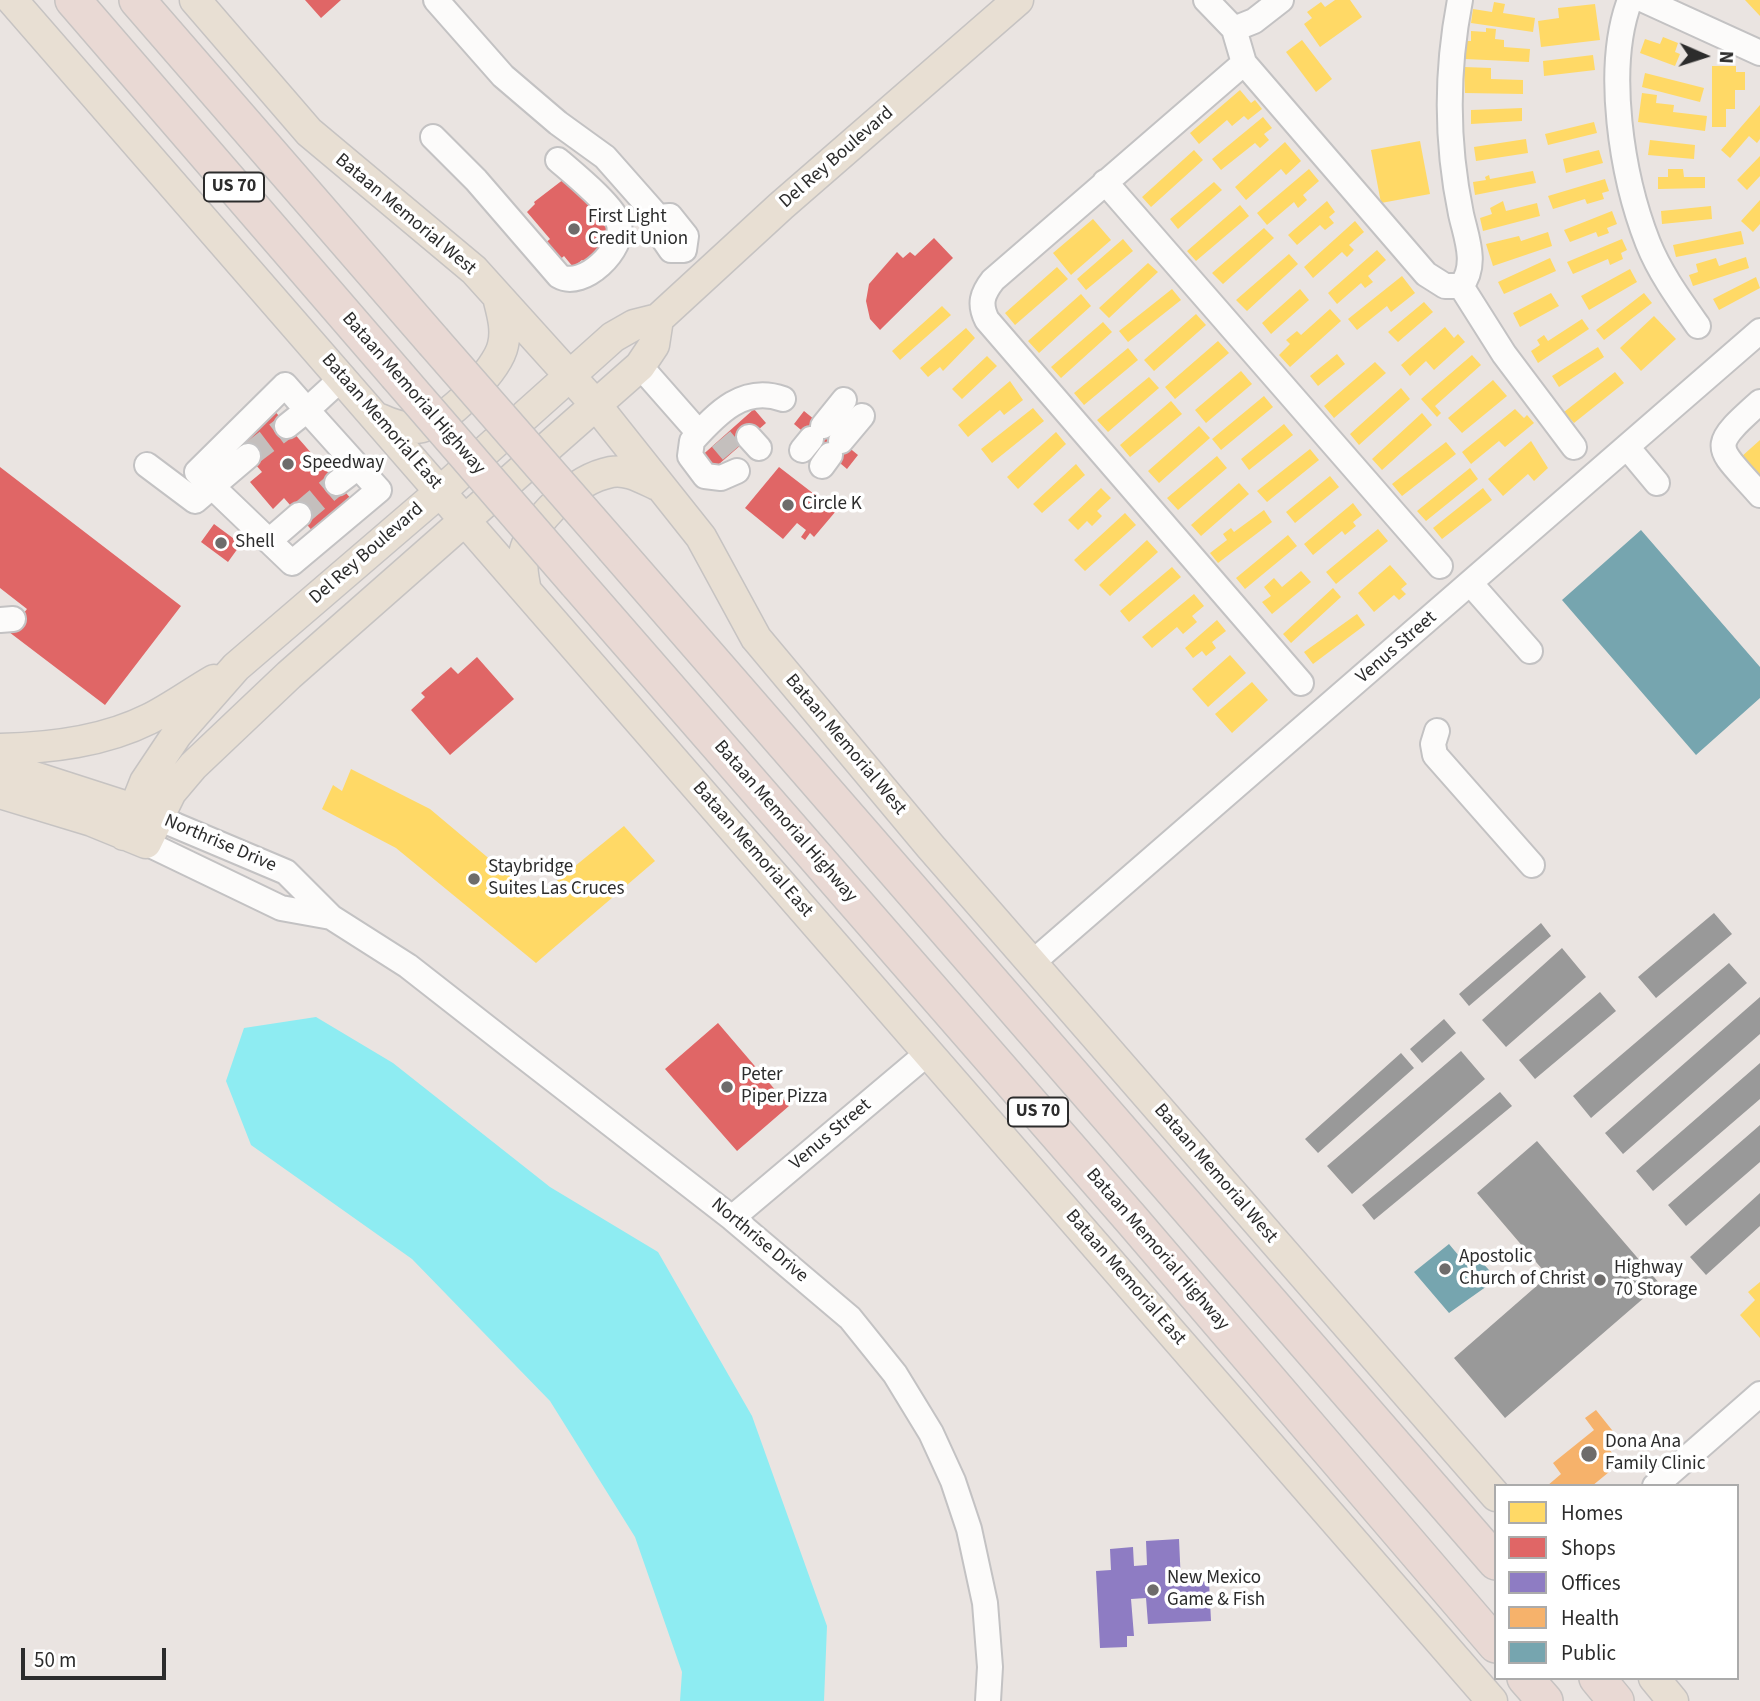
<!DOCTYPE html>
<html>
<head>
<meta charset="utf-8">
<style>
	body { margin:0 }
	#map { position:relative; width:1760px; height:1701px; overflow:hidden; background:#eae4e1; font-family:"Source Sans 3",sans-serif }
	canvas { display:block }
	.legend { position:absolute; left:1494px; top:1484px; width:245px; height:196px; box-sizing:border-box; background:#fff; border:2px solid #ababab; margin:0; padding:9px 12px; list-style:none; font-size:21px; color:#2c2c2c }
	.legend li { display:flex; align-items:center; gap:14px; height:35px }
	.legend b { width:35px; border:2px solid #ababab }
	.north { position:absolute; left:1669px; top:21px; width:70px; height:70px; -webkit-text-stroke:5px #fff; paint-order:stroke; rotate:93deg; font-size:19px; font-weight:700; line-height:28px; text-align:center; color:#2c2c2c }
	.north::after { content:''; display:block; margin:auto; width:24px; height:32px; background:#2c2c2c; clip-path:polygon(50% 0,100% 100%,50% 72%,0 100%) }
	.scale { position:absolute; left:21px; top:1648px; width:145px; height:32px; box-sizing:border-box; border:4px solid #2c2c2c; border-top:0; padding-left:9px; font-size:21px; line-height:24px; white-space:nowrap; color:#2c2c2c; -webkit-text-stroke:5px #fff; paint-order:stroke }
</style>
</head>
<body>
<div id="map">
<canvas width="1760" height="1701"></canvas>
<ul class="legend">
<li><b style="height:19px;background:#ffd966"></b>Homes</li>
<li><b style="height:19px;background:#e06666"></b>Shops</li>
<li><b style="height:19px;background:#8e7cc3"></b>Offices</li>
<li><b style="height:19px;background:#f6b26b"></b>Health</li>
<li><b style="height:19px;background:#76a5af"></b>Public</li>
</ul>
<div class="north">N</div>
<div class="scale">50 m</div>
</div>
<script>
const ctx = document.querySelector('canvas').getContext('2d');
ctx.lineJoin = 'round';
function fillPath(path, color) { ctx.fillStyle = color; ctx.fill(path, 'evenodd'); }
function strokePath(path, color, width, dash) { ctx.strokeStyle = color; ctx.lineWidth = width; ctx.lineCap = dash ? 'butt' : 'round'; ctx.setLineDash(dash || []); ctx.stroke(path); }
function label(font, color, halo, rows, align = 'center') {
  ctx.font = font + ' "Source Sans 3",sans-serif'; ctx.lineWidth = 7; ctx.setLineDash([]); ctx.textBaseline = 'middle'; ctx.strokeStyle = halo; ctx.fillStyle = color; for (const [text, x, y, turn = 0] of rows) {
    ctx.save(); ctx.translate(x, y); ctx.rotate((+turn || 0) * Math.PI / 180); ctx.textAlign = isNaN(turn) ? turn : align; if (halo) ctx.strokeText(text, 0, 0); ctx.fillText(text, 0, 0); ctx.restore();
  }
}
fillPath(new Path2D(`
	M 316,1017 L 393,1063 L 550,1187 L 658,1252 L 752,1416 L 827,1626 L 824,1701 L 680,1701 L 682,1672 L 635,1537 L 550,1401 L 412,1259 L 251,1145 L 226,1081 L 244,1028 Z`), '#8eecf2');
fillPath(new Path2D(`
	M 1335,0 L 1350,0 L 1362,17 L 1320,47 L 1304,24 L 1312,18 L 1307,12 L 1321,2 L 1325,7 Z
	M 1745,0 L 1760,0 L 1760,16 Z
	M 1494,2 L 1505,4 L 1503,13 L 1535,18 L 1533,32 L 1471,23 L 1473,9 L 1492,12 Z
	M 1595,4 L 1600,40 L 1541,47 L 1538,21 L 1559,18 L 1558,8 Z
	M 1486,28 L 1496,29 L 1495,39 L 1504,40 L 1504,47 L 1530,49 L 1529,62 L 1465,59 L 1466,41 L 1471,41 L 1471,31 L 1486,32 Z
	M 1663,37 L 1678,43 L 1675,52 L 1680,54 L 1675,66 L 1640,53 L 1645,39 L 1660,44 Z
	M 1302,40 L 1332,79 L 1316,92 L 1286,52 Z
	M 1593,55 L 1595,70 L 1544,76 L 1543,61 Z
	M 1712,66 L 1736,66 L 1736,72 L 1745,72 L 1745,90 L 1735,90 L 1735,109 L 1726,109 L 1726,127 L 1712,127 Z
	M 1464,67 L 1491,68 L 1491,79 L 1523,80 L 1523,94 L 1465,93 Z
	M 1645,73 L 1704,88 L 1700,102 L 1642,87 Z
	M 1240,90 L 1251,103 L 1255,100 L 1262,109 L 1248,120 L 1244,116 L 1232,126 L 1227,120 L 1199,144 L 1190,133 Z
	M 1642,93 L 1657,95 L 1656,103 L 1674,105 L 1673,112 L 1707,116 L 1705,131 L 1638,122 Z
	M 1760,105 L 1760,139 L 1757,143 L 1749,136 L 1730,158 L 1721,150 Z
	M 1522,108 L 1522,121 L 1471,124 L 1471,110 Z
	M 1263,117 L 1272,128 L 1264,134 L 1269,140 L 1260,148 L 1255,143 L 1221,170 L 1212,159 Z
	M 1594,122 L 1597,133 L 1548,145 L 1545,134 Z
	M 1526,139 L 1528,153 L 1476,161 L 1474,147 Z
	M 1650,140 L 1695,145 L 1694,159 L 1648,155 Z
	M 1420,141 L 1430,194 L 1381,203 L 1371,150 Z
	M 1285,142 L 1301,161 L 1286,175 L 1281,169 L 1246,200 L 1235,187 Z
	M 1194,150 L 1203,160 L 1151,207 L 1142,197 Z
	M 1599,150 L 1603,163 L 1566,173 L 1563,159 Z
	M 1760,156 L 1760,176 L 1747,190 L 1737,180 Z
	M 1309,169 L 1319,181 L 1303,195 L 1307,200 L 1298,208 L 1294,202 L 1267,225 L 1257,213 Z
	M 1668,169 L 1683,169 L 1684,177 L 1705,177 L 1705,188 L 1658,189 L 1658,177 L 1668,177 Z
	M 1533,171 L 1536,183 L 1475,195 L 1473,182 L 1486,180 L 1485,177 L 1489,175 L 1490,179 Z
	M 1605,179 L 1609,191 L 1602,193 L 1604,199 L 1587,204 L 1585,199 L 1553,209 L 1548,196 Z
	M 1214,182 L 1222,190 L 1178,229 L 1170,219 Z
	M 1760,200 L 1760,224 L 1753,232 L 1741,221 Z
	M 1327,201 L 1335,212 L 1329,217 L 1334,223 L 1325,230 L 1320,225 L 1297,245 L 1288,235 Z
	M 1503,201 L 1506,211 L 1537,203 L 1540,216 L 1483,231 L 1480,218 L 1492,214 L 1490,208 Z
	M 1240,205 L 1249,216 L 1196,261 L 1187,251 Z
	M 1711,206 L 1712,219 L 1662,224 L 1661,211 Z
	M 1612,211 L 1617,224 L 1607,228 L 1609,233 L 1598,237 L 1596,232 L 1570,242 L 1564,230 Z
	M 1093,219 L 1111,240 L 1071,275 L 1053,253 Z
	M 1355,221 L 1364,232 L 1349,245 L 1354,250 L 1347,257 L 1342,252 L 1313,278 L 1304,267 Z
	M 1264,228 L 1274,238 L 1223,284 L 1212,273 Z
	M 1741,231 L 1744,244 L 1676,257 L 1673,245 Z
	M 1548,232 L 1552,246 L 1493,266 L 1486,244 L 1519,236 L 1521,241 Z
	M 1123,239 L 1133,251 L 1086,290 L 1077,279 Z
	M 1622,239 L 1627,250 L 1621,253 L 1623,259 L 1610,265 L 1608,259 L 1573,274 L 1567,262 Z
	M 1377,250 L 1386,260 L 1368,276 L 1373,282 L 1365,288 L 1361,283 L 1337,304 L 1328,293 Z
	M 1289,254 L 1298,264 L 1247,311 L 1236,300 Z
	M 1746,257 L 1749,268 L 1693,286 L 1689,275 L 1698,272 L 1696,264 L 1716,258 L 1719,266 Z
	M 1550,258 L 1556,271 L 1504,294 L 1498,282 Z
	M 1148,263 L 1158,272 L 1109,318 L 1099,308 Z
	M 1057,267 L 1068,279 L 1015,325 L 1005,313 Z
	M 1630,269 L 1637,282 L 1589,310 L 1581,296 Z
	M 1402,276 L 1415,293 L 1391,312 L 1387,306 L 1357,330 L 1348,319 Z
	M 1756,277 L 1760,288 L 1719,310 L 1713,299 Z
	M 1172,289 L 1181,300 L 1128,342 L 1119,331 Z
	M 1300,289 L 1309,300 L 1271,334 L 1262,323 Z
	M 1551,293 L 1559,306 L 1520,327 L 1513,313 Z
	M 1644,293 L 1652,303 L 1604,340 L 1596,330 Z
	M 1081,294 L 1091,306 L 1039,353 L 1028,341 Z
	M 1424,302 L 1433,312 L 1398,342 L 1388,332 Z
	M 942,306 L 951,315 L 900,360 L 892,351 Z
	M 1330,309 L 1341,321 L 1290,367 L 1279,355 L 1290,344 L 1286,340 L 1297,331 L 1301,335 Z
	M 1196,314 L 1206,325 L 1154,371 L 1144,360 Z
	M 1654,316 L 1676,339 L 1641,371 L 1620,348 Z
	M 1582,319 L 1589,329 L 1538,363 L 1531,351 L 1540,345 L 1537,340 L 1544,335 L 1548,341 Z
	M 1103,322 L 1112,332 L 1061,378 L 1051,367 Z
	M 1445,327 L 1454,338 L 1458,334 L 1465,342 L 1434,370 L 1426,361 L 1410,376 L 1401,365 Z
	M 966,328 L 975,338 L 943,371 L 940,367 L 928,377 L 920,368 Z
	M 1218,341 L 1229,353 L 1175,399 L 1165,387 Z
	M 1598,347 L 1604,357 L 1559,387 L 1552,376 Z
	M 1128,348 L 1138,360 L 1084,405 L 1074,393 Z
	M 1337,354 L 1345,364 L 1318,386 L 1310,376 Z
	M 1472,355 L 1481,365 L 1435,406 L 1441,413 L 1437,417 L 1421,399 Z
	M 987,356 L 997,366 L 962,399 L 952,389 Z
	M 1375,362 L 1386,373 L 1334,418 L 1324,406 Z
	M 1241,371 L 1252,384 L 1206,423 L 1195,410 Z
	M 1615,372 L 1624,383 L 1574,423 L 1564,412 Z
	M 1149,377 L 1159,388 L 1108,432 L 1097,420 Z
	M 1493,380 L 1507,396 L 1462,433 L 1448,418 Z
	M 1010,381 L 1023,400 L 1004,415 L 1000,410 L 968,437 L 958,425 Z
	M 1401,388 L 1410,399 L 1359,445 L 1350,434 Z
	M 1264,396 L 1273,407 L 1221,450 L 1212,439 Z
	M 1171,401 L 1182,414 L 1130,457 L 1120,445 Z
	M 1033,408 L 1044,421 L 992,463 L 981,449 Z
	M 1515,409 L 1524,418 L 1527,415 L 1534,423 L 1505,447 L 1499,441 L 1471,464 L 1462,452 Z
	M 1422,413 L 1432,425 L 1382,470 L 1372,459 Z
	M 1284,424 L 1293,435 L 1249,470 L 1241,459 Z
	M 1199,426 L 1210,438 L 1159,483 L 1148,471 Z
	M 1056,432 L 1066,444 L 1018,489 L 1007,477 Z
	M 1760,440 L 1760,479 L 1741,457 Z
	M 1531,441 L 1548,468 L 1534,481 L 1528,474 L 1503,496 L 1488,479 Z
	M 1446,442 L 1456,454 L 1402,496 L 1392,484 Z
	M 1310,449 L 1319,460 L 1267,502 L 1257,491 Z
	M 1217,456 L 1227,468 L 1178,510 L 1167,498 Z
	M 1076,464 L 1085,475 L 1042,513 L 1033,504 Z
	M 1470,468 L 1478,479 L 1426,521 L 1417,511 Z
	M 1330,476 L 1339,487 L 1295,523 L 1286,512 Z
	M 1239,483 L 1249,494 L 1201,536 L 1191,525 Z
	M 1101,488 L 1111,498 L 1097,511 L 1102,516 L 1092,526 L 1087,521 L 1078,530 L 1068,520 Z
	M 1483,488 L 1492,500 L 1442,539 L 1433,528 Z
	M 1353,503 L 1362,515 L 1353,522 L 1356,526 L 1345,535 L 1342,531 L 1313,555 L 1304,544 Z
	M 1264,510 L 1272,522 L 1218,563 L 1210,553 L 1227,540 L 1223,534 L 1231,528 L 1234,532 Z
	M 1125,513 L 1136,525 L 1085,571 L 1074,560 Z
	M 1378,529 L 1388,541 L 1336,584 L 1326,572 Z
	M 1288,535 L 1297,546 L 1245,589 L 1236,578 Z
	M 1147,540 L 1158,552 L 1110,596 L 1099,585 Z
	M 1390,565 L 1407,584 L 1401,589 L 1406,594 L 1399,600 L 1394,595 L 1374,612 L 1358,593 Z
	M 1172,567 L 1181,577 L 1129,622 L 1120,611 Z
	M 1301,571 L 1311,582 L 1272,614 L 1262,602 L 1271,596 L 1264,587 L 1274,578 L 1282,587 Z
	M 1333,588 L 1341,597 L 1291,643 L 1283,634 Z
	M 1194,594 L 1204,606 L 1192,616 L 1197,622 L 1183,634 L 1177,627 L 1152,648 L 1142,637 Z
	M 1357,614 L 1365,625 L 1313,664 L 1304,652 Z
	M 1217,620 L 1226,631 L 1212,642 L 1216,648 L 1206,656 L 1202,651 L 1193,658 L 1185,648 Z
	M 1230,655 L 1246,673 L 1208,707 L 1192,689 Z
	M 1252,682 L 1268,700 L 1232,733 L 1215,714 Z
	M 351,769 L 430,809 L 536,898 L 624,826 L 655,861 L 536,963 L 396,848 L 322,809 L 333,785 L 342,791 Z
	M 1760,1282 L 1760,1338 L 1740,1315 L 1755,1300 L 1748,1292 Z`), '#ffd966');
fillPath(new Path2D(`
	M 305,0 L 341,0 L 321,18 Z
	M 564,179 L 572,189 L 576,186 L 606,221 L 603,224 L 611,234 L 602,241 L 606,245 L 585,262 L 582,260 L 573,267 L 564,256 L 544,274 L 529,257 L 550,239 L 527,212 L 535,204 L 534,202 Z
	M 934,238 L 953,258 L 880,330 L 870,319 L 866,301 L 869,284 L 897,252 L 903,258 L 910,252 L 915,256 Z
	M 272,408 L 353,501 L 315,534 L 284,498 L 273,509 L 250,482 L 262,472 L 235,441 Z
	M 754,409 L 766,423 L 710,472 L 698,459 Z
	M 804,411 L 858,455 L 847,469 L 794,424 Z
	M 0,467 L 181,606 L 105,705 L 9,632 L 27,609 L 0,588 Z
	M 779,467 L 836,511 L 814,537 L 810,533 L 805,540 L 801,537 L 806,530 L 797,523 L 783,539 L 745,508 Z
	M 214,524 L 241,544 L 228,562 L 201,542 Z
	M 477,657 L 514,699 L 450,755 L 411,710 L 425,697 L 421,693 L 451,667 L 458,674 Z
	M 718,1023 L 789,1106 L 737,1151 L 665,1069 Z`), '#e06666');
fillPath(new Path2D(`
	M 1179,1539 L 1181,1583 L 1209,1581 L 1211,1621 L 1148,1624 L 1146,1598 L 1131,1599 L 1134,1636 L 1127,1636 L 1127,1647 L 1100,1648 L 1096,1571 L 1111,1570 L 1110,1549 L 1133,1547 L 1134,1566 L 1147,1565 L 1146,1541 Z`), '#8e7cc3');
fillPath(new Path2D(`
	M 1596,1410 L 1616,1435 L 1605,1444 L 1620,1463 L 1592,1486 L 1547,1486 L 1561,1474 L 1553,1463 L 1594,1430 L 1585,1418 Z`), '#f6b26b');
fillPath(new Path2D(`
	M 1641,530 L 1760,667 L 1760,698 L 1696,755 L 1562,600 Z
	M 1449,1244 L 1469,1268 L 1480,1260 L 1497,1279 L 1449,1313 L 1414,1272 Z`), '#76a5af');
fillPath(new Path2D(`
	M 1714,913 L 1732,934 L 1656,998 L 1638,977 Z
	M 1541,923 L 1551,936 L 1469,1006 L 1459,994 Z
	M 1562,948 L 1586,977 L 1506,1047 L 1482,1020 Z
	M 1729,963 L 1747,983 L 1591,1118 L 1573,1096 Z
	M 1600,992 L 1616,1011 L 1535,1079 L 1519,1060 Z
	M 1760,997 L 1760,1034 L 1623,1154 L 1605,1133 Z
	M 1444,1019 L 1456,1033 L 1422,1063 L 1410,1049 Z
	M 1461,1051 L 1485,1079 L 1352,1194 L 1327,1166 Z
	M 1401,1053 L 1414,1068 L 1318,1153 L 1305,1139 Z
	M 1760,1063 L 1760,1099 L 1653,1191 L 1636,1171 Z
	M 1500,1092 L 1512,1106 L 1374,1220 L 1362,1205 Z
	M 1760,1125 L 1760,1162 L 1686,1226 L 1668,1205 Z
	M 1537,1141 L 1660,1284 L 1505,1418 L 1454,1358 L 1548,1276 L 1477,1193 Z
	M 1760,1193 L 1760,1226 L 1706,1275 L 1690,1257 Z`), '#999');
strokePath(new Path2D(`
	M 721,439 L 732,452
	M 248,456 L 287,426
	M 299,515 L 337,483`), '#c4bfbd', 24, [24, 12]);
const minor = new Path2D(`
	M 436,0 L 503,76 L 558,123 L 605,157 L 658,217 L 658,231 L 671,250 L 684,250 L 686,236 L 670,216 L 658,217
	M 1206,0 L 1234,29 L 1244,63 L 1426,274 L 1445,286 L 1461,286 L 1504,354 L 1574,447
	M 1460,0 C 1446,72 1446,142 1461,214 C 1466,237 1478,265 1461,286
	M 1630,0 C 1604,68 1622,177 1648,243 C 1660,273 1679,299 1698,326
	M 1644,0 L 1760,53
	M 1234,29 L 1254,21 L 1281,0
	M 1244,63 L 993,280 C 982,294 979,304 987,320 L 1301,683
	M 433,137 L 476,180 L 559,276 C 583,290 625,249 619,224 C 614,206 573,173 558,160
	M 1105,182 L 1440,566
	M 640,366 L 699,433
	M 1760,402 C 1707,449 1716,445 1760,495
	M 287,426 L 307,410 L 285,385 L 197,472 L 292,563 L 379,490 L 307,410 L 343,377
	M 823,426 L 844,400
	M 749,437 L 759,448
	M 841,441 L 862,416
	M 1627,447 L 1657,483
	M 802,450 L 811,439
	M 147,465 L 195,501 L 248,456
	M 822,466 L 830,455
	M 737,471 L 721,478 L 705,476 L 690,456 L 692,441 C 718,412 744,385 783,399
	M 337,483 L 358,467
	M 269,541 L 299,515
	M 1471,584 L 1530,651
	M 0,620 L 13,619
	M 1437,731 L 1433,744 L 1435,755 L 1532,865
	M 158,818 L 286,872 L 331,917 L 408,966 L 509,1045 L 732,1218 L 850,1318 L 895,1374 L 931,1433 L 953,1481 L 969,1529 L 985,1603 L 990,1667 L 988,1701
	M 146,843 L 281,908 L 331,917
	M 1032,963 L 1760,331
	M 732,1218 L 929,1052
	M 1655,1486 L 1760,1394`);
const major = new Path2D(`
	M 12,0 L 1492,1701
	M 195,0 L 309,132 L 474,270 L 596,405 L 701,537 L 756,638 L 930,846 L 1496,1496
	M 380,419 C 393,425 407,430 422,427 C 446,422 498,370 503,345 C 507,329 502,313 498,297
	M 525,586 C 523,575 521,566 524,554 C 532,519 576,479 611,472 C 627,469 642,478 657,485
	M 0,749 C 50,748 103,742 149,719 C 171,708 193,692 214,680
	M 0,766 L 152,815
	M 0,793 L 92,821 L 146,843 L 171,792 L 193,766 L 289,675 L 640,366 L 654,345 L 658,319
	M 124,835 L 145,782 L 177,734 L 236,667 L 441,491 L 613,337 L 634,325 L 658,319 L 781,206 L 1018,0
	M 1654,1678 L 1673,1701`);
const highway = new Path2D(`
	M 73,0 L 396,374
	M 137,0 L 433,341
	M 614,548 L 1496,1562
	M 576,582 L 1132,1220 L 1496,1645
	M 1525,1678 L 1545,1701
	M 1597,1678 L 1616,1701`);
strokePath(minor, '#c3c2c3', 28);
strokePath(major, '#c6c3c2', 33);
strokePath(highway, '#c6c3c2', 38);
strokePath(minor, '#fcfbfa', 24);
strokePath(major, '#e8dfd3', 30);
strokePath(highway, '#e9d9d4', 35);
const highwayBridge = new Path2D(`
	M 433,341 L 614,548
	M 396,374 L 576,582`);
strokePath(highwayBridge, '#c6c3c2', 38, []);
strokePath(highwayBridge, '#e9d9d4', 35);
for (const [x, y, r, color] of [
	[574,229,7,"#6e6c6b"],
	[288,464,7,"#6e6c6b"],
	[788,505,7,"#6e6c6b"],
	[221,543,7,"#6e6c6b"],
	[474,879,7,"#6e6c6b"],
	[727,1087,7,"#6e6c6b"],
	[1445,1269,7,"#6e6c6b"],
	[1600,1280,7,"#6e6c6b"],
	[1589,1454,9,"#6e6c6b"],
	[1153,1590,7,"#6e6c6b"]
]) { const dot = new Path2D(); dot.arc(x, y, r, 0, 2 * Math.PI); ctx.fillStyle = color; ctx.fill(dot); strokePath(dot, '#fff', 2.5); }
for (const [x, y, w] of [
	[234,187,60],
	[1038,1112,60]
]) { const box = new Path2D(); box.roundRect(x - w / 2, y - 14.5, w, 29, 5); ctx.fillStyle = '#fff'; ctx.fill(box); strokePath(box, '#2c2c2c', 2); }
label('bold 18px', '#2c2c2c', null, [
	["US 70",234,187],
	["US 70",1038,1112]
]);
label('19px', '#2c2c2c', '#fff', [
	["Del Rey Boulevard",837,158,-41],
	["Bataan Memorial West",405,215,40],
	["Bataan Memorial Highway",413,394,49],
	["Bataan Memorial East",381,422,49],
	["Del Rey Boulevard",367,554,-41],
	["Venus Street",1397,648,-41],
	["Bataan Memorial West",845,745,50],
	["Bataan Memorial Highway",785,822,49],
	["Northrise Drive",220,844,23],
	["Bataan Memorial East",752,850,49],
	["Venus Street",831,1135,-40],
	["Bataan Memorial West",1215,1174,49],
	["Northrise Drive",759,1241,40],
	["Bataan Memorial Highway",1157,1250,49],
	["Bataan Memorial East",1125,1278,49]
]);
label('19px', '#2c2c2c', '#fff', [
	["First Light",588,218],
	["Credit Union",588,240],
	["Speedway",302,464],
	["Circle K",802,505],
	["Shell",235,543],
	["Staybridge",488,868],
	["Suites Las Cruces",488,890],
	["Peter",741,1076],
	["Piper Pizza",741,1098],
	["Apostolic",1459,1258],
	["Church of Christ",1459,1280],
	["Highway",1614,1269],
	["70 Storage",1614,1291],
	["Dona Ana",1605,1443],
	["Family Clinic",1605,1465],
	["New Mexico",1167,1579],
	["Game & Fish",1167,1601]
], 'left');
</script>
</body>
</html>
